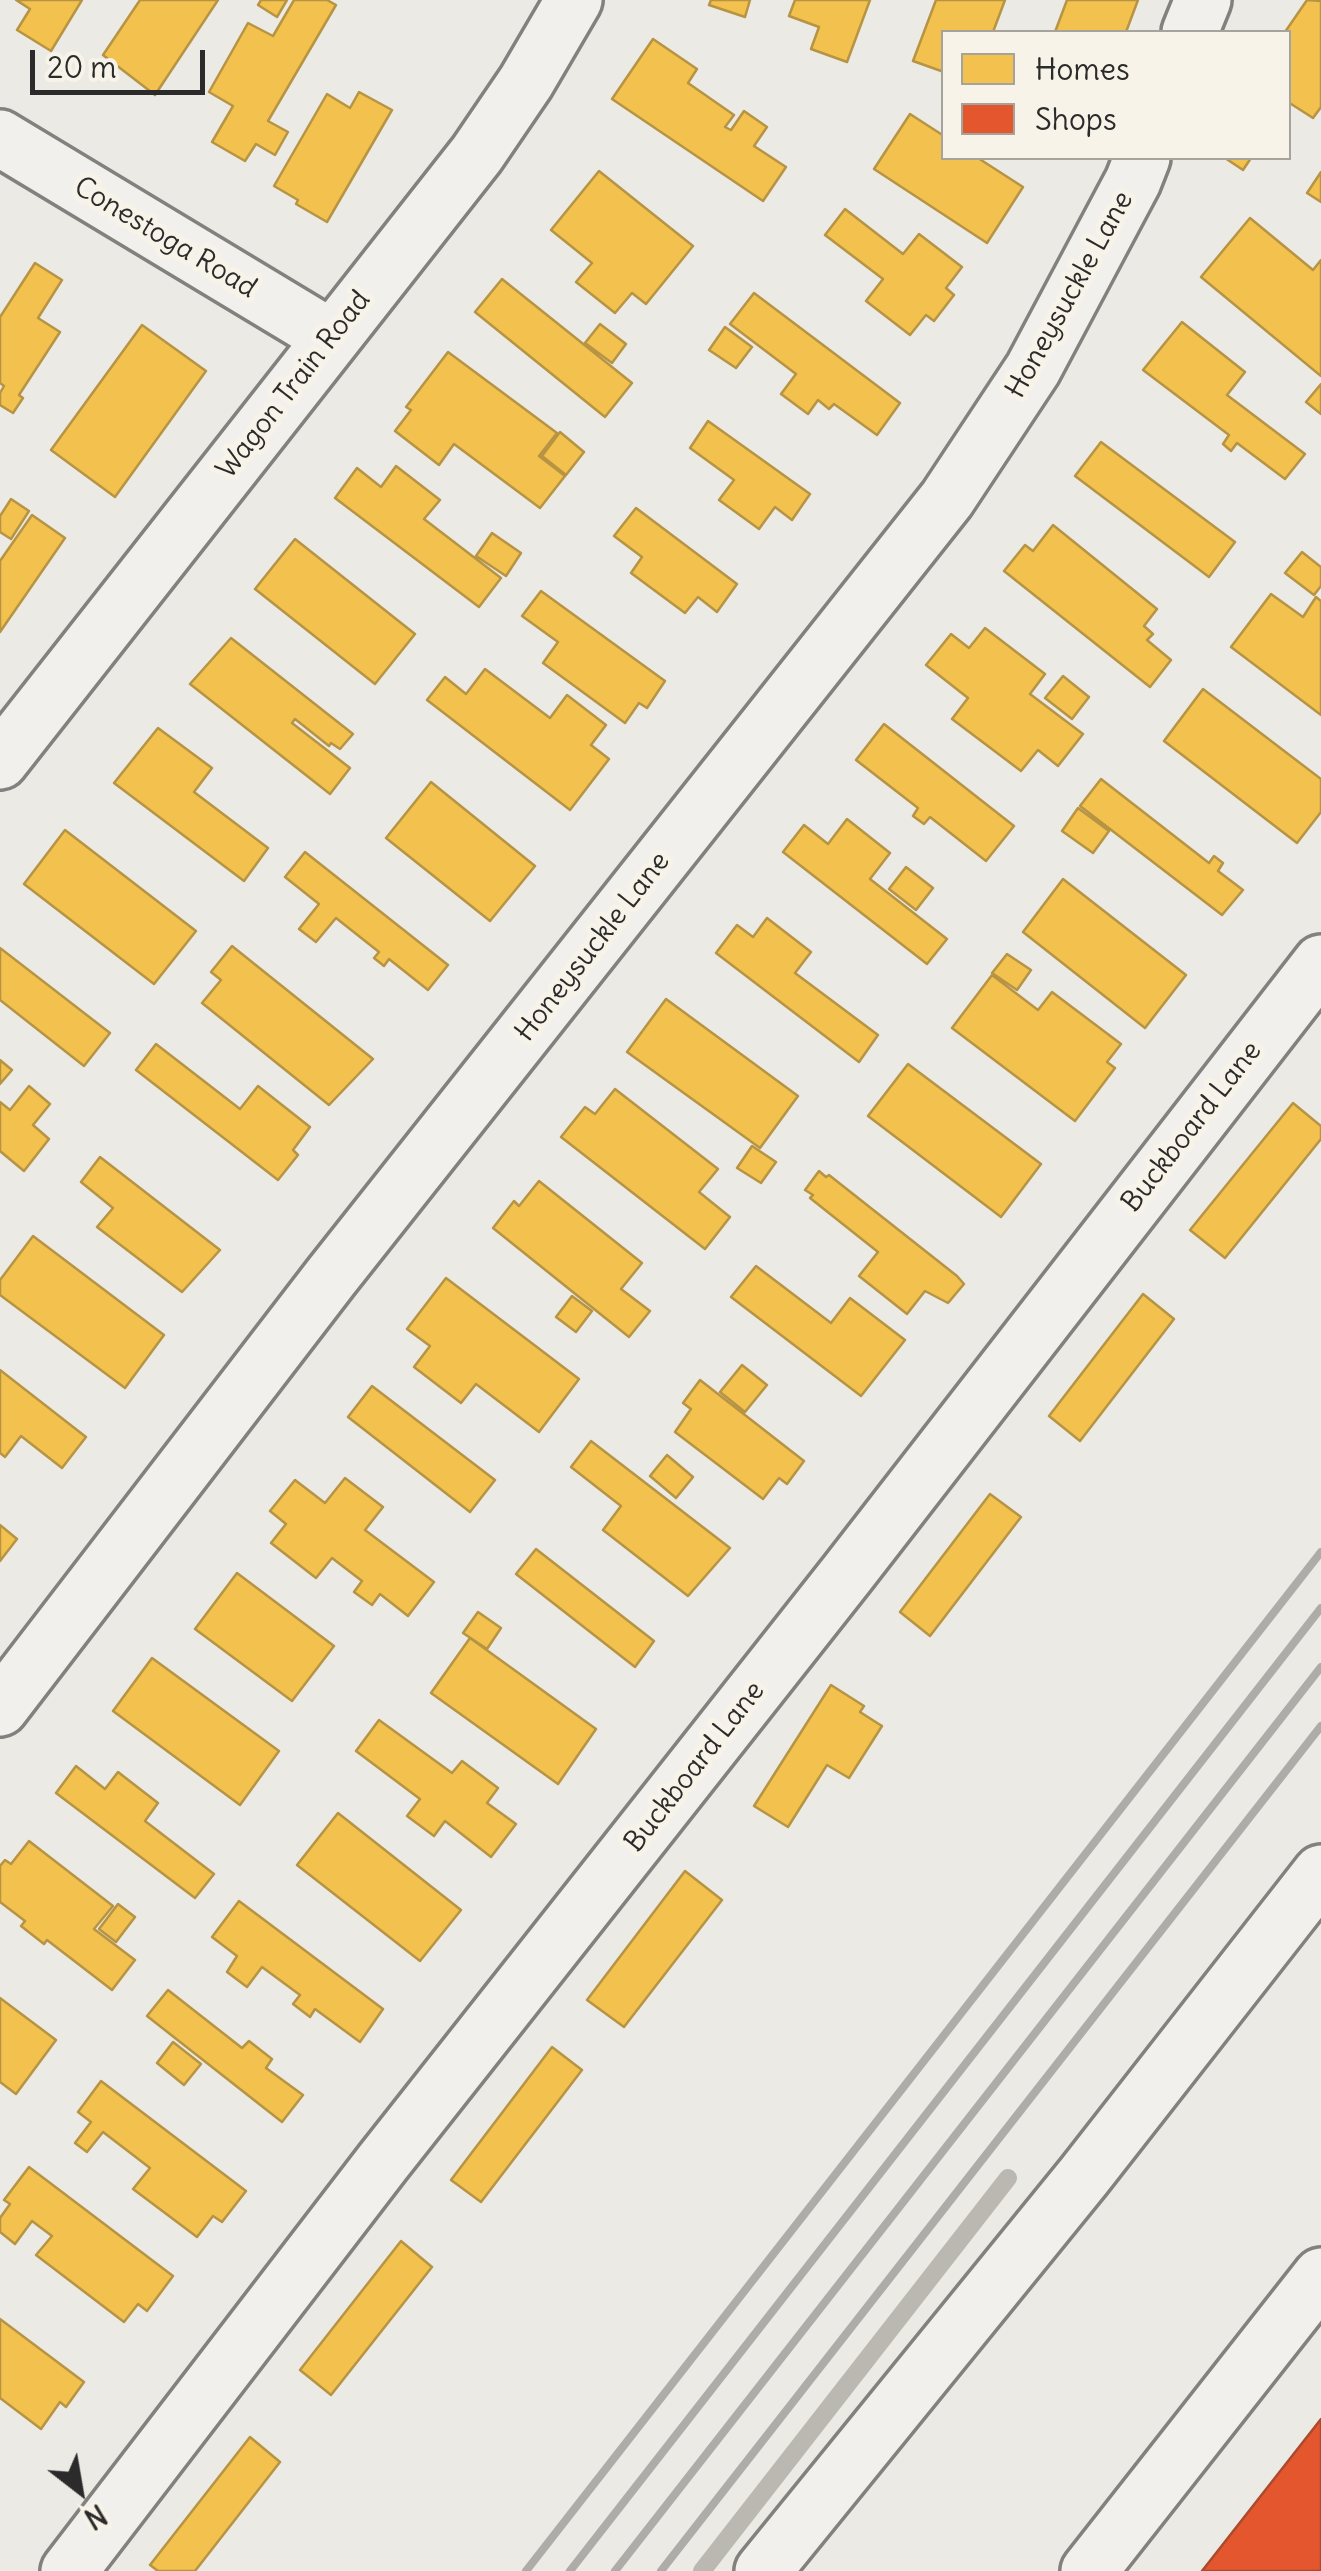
<!DOCTYPE html>
<html>
<head>
<meta charset="utf-8">
<style>
	body { margin:0 }
	#map { position:relative; width:1321px; height:2571px; overflow:hidden; background:#eceae4; font-family:Delius,sans-serif }
	canvas { display:block }
	.legend { position:absolute; left:941px; top:30px; width:350px; height:130px; box-sizing:border-box; background:#f7f3e8; border:2px solid #a5a39c; margin:0; padding:12px 18px; list-style:none; font-size:30px; color:#2b2b2b }
	.legend li { display:flex; align-items:center; gap:20px; height:50px }
	.legend b { width:50px; border:2px solid #a5a39c }
	.north { position:absolute; left:30px; top:2441px; width:100px; height:100px; -webkit-text-stroke:8px #f7f3e8; paint-order:stroke; rotate:149deg; font-size:28px; font-weight:700; line-height:40px; text-align:center; color:#2b2b2b }
	.north::after { content:''; display:block; margin:auto; width:35px; height:45px; background:#2b2b2b; clip-path:polygon(50% 0,100% 100%,50% 72%,0 100%) }
	.scale { position:absolute; left:30px; top:50px; width:175px; height:45px; box-sizing:border-box; border:5px solid #2b2b2b; border-top:0; padding-left:12px; font-size:30px; line-height:35px; white-space:nowrap; color:#2b2b2b; -webkit-text-stroke:8px #f7f3e8; paint-order:stroke }
</style>
</head>
<body>
<div id="map">
<canvas width="1321" height="2571"></canvas>
<ul class="legend">
<li><b style="height:28px;background:#f2c14e"></b>Homes</li>
<li><b style="height:28px;background:#e4572e"></b>Shops</li>
</ul>
<div class="north">N</div>
<div class="scale">20 m</div>
</div>
<script>
const ctx = document.querySelector('canvas').getContext('2d');
ctx.lineJoin = 'round';
function fillPath(path, color) { ctx.fillStyle = color; ctx.fill(path, 'evenodd'); }
function strokePath(path, color, width, dash) { ctx.strokeStyle = color; ctx.lineWidth = width; ctx.lineCap = dash ? 'butt' : 'round'; ctx.setLineDash(dash || []); ctx.stroke(path); }
function label(font, color, halo, rows, align = 'center') {
  ctx.font = font + ' Delius,sans-serif'; ctx.lineWidth = 10; ctx.setLineDash([]); ctx.textBaseline = 'middle'; ctx.strokeStyle = halo; ctx.fillStyle = color; for (const [text, x, y, turn = 0] of rows) {
    ctx.save(); ctx.translate(x, y); ctx.rotate((+turn || 0) * Math.PI / 180); ctx.textAlign = isNaN(turn) ? turn : align; if (halo) ctx.strokeText(text, 0, 0); ctx.fillText(text, 0, 0); ctx.restore();
  }
}
const homes = new Path2D(`
	M 16,0 L 82,0 L 51,51 L 17,30 L 30,9 Z
	M 140,0 L 218,0 L 155,95 L 103,55 Z
	M 261,0 L 287,0 L 277,17 L 258,5 Z
	M 294,0 L 327,0 L 336,5 L 268,121 L 288,132 L 275,155 L 256,144 L 245,161 L 212,142 L 233,106 L 209,92 L 248,23 L 273,36 Z
	M 711,0 L 750,0 L 745,17 L 709,5 Z
	M 795,0 L 870,0 L 847,62 L 811,49 L 819,27 L 789,16 Z
	M 936,0 L 1005,0 L 993,32 L 944,32 L 944,72 L 913,61 Z
	M 1067,0 L 1138,0 L 1126,32 L 1055,32 Z
	M 1307,0 L 1321,1 L 1321,107 L 1313,118 L 1288,102 L 1288,32 L 1285,32 Z
	M 653,39 L 697,69 L 688,83 L 734,115 L 725,127 L 731,130 L 744,111 L 767,127 L 754,146 L 786,167 L 763,201 L 612,99 Z
	M 359,92 L 392,110 L 327,222 L 296,204 L 298,200 L 274,186 L 327,94 L 350,108 Z
	M 910,114 L 944,136 L 944,158 L 978,158 L 1023,187 L 987,243 L 874,169 Z
	M 1225,158 L 1251,158 L 1243,170 Z
	M 599,171 L 693,246 L 646,304 L 632,293 L 615,313 L 576,282 L 592,263 L 551,230 Z
	M 1321,172 L 1321,202 L 1307,193 Z
	M 845,209 L 903,254 L 919,234 L 962,267 L 946,288 L 954,295 L 934,321 L 926,315 L 910,335 L 866,301 L 883,279 L 825,235 Z
	M 1250,218 L 1313,270 L 1321,260 L 1321,376 L 1201,277 Z
	M 35,263 L 62,280 L 38,318 L 60,332 L 19,395 L 23,398 L 13,413 L 0,405 L 0,393 L 4,386 L 0,383 L 0,317 Z
	M 502,279 L 632,383 L 605,417 L 475,312 Z
	M 754,293 L 900,403 L 877,435 L 834,404 L 829,409 L 818,400 L 808,414 L 781,394 L 796,374 L 730,324 Z
	M 1182,322 L 1245,372 L 1227,395 L 1305,454 L 1285,479 L 1237,443 L 1231,451 L 1223,444 L 1229,435 L 1143,370 Z
	M 600,324 L 626,344 L 612,363 L 585,343 Z
	M 142,325 L 206,371 L 115,497 L 51,450 Z
	M 725,327 L 752,347 L 736,368 L 709,350 Z
	M 448,352 L 557,433 L 539,456 L 565,476 L 540,508 L 454,444 L 439,465 L 395,431 L 411,410 L 406,407 Z
	M 1321,384 L 1321,414 L 1306,402 Z
	M 708,421 L 810,494 L 792,520 L 775,507 L 759,529 L 719,500 L 734,480 L 690,448 Z
	M 560,432 L 584,452 L 566,475 L 542,456 Z
	M 1101,442 L 1235,542 L 1209,577 L 1075,476 Z
	M 396,466 L 440,500 L 424,519 L 501,578 L 479,607 L 335,498 L 357,468 L 381,487 Z
	M 11,499 L 29,511 L 11,539 L 0,532 L 0,516 Z
	M 636,508 L 737,584 L 717,612 L 698,597 L 685,613 L 631,573 L 642,557 L 614,536 Z
	M 32,515 L 65,538 L 0,632 L 0,561 Z
	M 1053,525 L 1157,609 L 1144,626 L 1153,634 L 1147,640 L 1171,660 L 1150,687 L 1004,571 L 1025,545 L 1033,551 Z
	M 492,533 L 521,553 L 506,576 L 476,556 Z
	M 295,539 L 415,634 L 375,684 L 255,589 Z
	M 1302,552 L 1321,567 L 1321,586 L 1314,595 L 1285,573 Z
	M 541,591 L 665,681 L 647,708 L 639,703 L 625,723 L 543,663 L 558,642 L 522,616 Z
	M 1271,594 L 1303,617 L 1316,597 L 1321,601 L 1321,715 L 1231,647 Z
	M 985,628 L 1045,674 L 1030,694 L 1083,734 L 1058,766 L 1038,750 L 1021,771 L 952,719 L 968,698 L 926,665 L 951,634 L 969,648 Z
	M 231,638 L 353,734 L 340,749 L 331,743 L 329,746 L 295,719 L 292,723 L 350,768 L 330,794 L 190,684 Z
	M 485,669 L 550,718 L 567,695 L 606,725 L 591,745 L 609,759 L 570,810 L 427,700 L 445,677 L 466,694 Z
	M 1063,676 L 1089,697 L 1072,719 L 1045,698 Z
	M 1203,689 L 1321,779 L 1321,812 L 1297,843 L 1164,741 Z
	M 884,724 L 1014,826 L 986,861 L 930,817 L 924,824 L 913,816 L 918,808 L 856,760 Z
	M 158,728 L 212,768 L 194,792 L 268,848 L 244,881 L 114,783 Z
	M 1101,779 L 1209,863 L 1214,856 L 1223,863 L 1218,871 L 1243,890 L 1222,915 L 1080,806 Z
	M 431,782 L 535,866 L 490,921 L 386,838 Z
	M 1078,808 L 1109,831 L 1093,853 L 1062,831 Z
	M 847,819 L 890,853 L 870,879 L 947,939 L 927,964 L 783,852 L 804,825 L 828,844 Z
	M 65,830 L 196,931 L 154,984 L 24,884 Z
	M 305,852 L 448,965 L 428,990 L 389,959 L 384,966 L 374,958 L 379,952 L 336,918 L 316,942 L 299,929 L 319,904 L 285,877 Z
	M 906,867 L 933,888 L 916,910 L 889,889 Z
	M 1063,879 L 1186,975 L 1145,1028 L 1023,932 Z
	M 767,918 L 811,952 L 795,973 L 878,1035 L 859,1062 L 716,953 L 737,925 L 753,937 Z
	M 232,946 L 373,1059 L 329,1105 L 202,1003 L 221,980 L 211,972 Z
	M 0,948 L 110,1033 L 84,1066 L 0,1000 Z
	M 1007,954 L 1031,970 L 1017,990 L 992,973 Z
	M 992,975 L 1038,1010 L 1052,992 L 1121,1044 L 1107,1062 L 1115,1068 L 1075,1121 L 952,1028 Z
	M 666,999 L 798,1096 L 760,1148 L 627,1052 Z
	M 156,1044 L 240,1109 L 258,1086 L 310,1127 L 293,1150 L 298,1155 L 278,1180 L 136,1070 Z
	M 0,1060 L 12,1070 L 0,1084 Z
	M 908,1064 L 1041,1164 L 1001,1217 L 868,1116 Z
	M 29,1086 L 50,1104 L 33,1125 L 49,1139 L 24,1171 L 0,1151 L 0,1102 L 10,1110 Z
	M 615,1089 L 718,1169 L 699,1192 L 730,1217 L 705,1249 L 561,1137 L 585,1107 L 595,1114 Z
	M 1293,1103 L 1321,1126 L 1321,1139 L 1225,1258 L 1190,1230 Z
	M 752,1146 L 776,1162 L 761,1183 L 737,1168 Z
	M 100,1157 L 220,1250 L 182,1292 L 97,1227 L 113,1208 L 81,1182 Z
	M 819,1171 L 826,1177 L 829,1175 L 957,1276 L 964,1284 L 948,1303 L 925,1291 L 907,1314 L 859,1276 L 878,1252 L 810,1198 L 813,1195 L 805,1190 Z
	M 539,1181 L 642,1263 L 621,1289 L 650,1311 L 629,1337 L 493,1228 L 514,1201 L 519,1206 Z
	M 33,1236 L 164,1335 L 125,1388 L 0,1295 L 0,1280 Z
	M 756,1266 L 831,1323 L 850,1298 L 905,1340 L 861,1396 L 731,1297 Z
	M 446,1278 L 579,1379 L 539,1432 L 476,1384 L 461,1403 L 414,1367 L 430,1346 L 407,1329 Z
	M 1143,1294 L 1174,1319 L 1080,1441 L 1049,1416 Z
	M 572,1296 L 592,1311 L 576,1332 L 556,1317 Z
	M 742,1365 L 767,1385 L 745,1412 L 720,1392 Z
	M 0,1370 L 86,1437 L 62,1468 L 21,1436 L 5,1457 L 0,1453 Z
	M 700,1380 L 804,1461 L 787,1484 L 779,1478 L 763,1499 L 675,1432 L 691,1409 L 683,1403 Z
	M 372,1386 L 495,1480 L 470,1512 L 348,1417 Z
	M 591,1441 L 730,1548 L 688,1596 L 603,1530 L 621,1506 L 571,1467 Z
	M 667,1455 L 693,1477 L 676,1498 L 650,1476 Z
	M 345,1478 L 383,1507 L 365,1530 L 434,1582 L 408,1616 L 380,1594 L 372,1605 L 354,1592 L 362,1581 L 332,1558 L 316,1578 L 271,1543 L 286,1524 L 270,1511 L 295,1480 L 325,1503 Z
	M 990,1494 L 1021,1517 L 930,1636 L 900,1612 Z
	M 0,1525 L 17,1539 L 0,1561 Z
	M 536,1549 L 654,1641 L 635,1667 L 516,1574 Z
	M 237,1573 L 334,1646 L 292,1701 L 195,1629 Z
	M 478,1612 L 501,1628 L 487,1649 L 463,1633 Z
	M 470,1638 L 596,1729 L 558,1784 L 431,1693 Z
	M 152,1658 L 279,1751 L 240,1805 L 113,1711 Z
	M 831,1685 L 864,1706 L 860,1712 L 882,1726 L 849,1778 L 827,1765 L 788,1827 L 754,1806 Z
	M 379,1720 L 452,1773 L 462,1761 L 498,1788 L 487,1803 L 516,1824 L 491,1857 L 445,1821 L 434,1836 L 407,1816 L 420,1799 L 356,1751 Z
	M 76,1766 L 105,1789 L 118,1772 L 158,1803 L 145,1821 L 214,1874 L 195,1898 L 56,1793 Z
	M 338,1813 L 461,1910 L 420,1961 L 297,1865 Z
	M 29,1841 L 113,1906 L 94,1929 L 135,1960 L 112,1990 L 47,1940 L 44,1944 L 21,1926 L 25,1921 L 0,1902 L 0,1866 L 5,1860 L 11,1864 Z
	M 685,1871 L 722,1900 L 624,2027 L 587,2000 Z
	M 239,1901 L 383,2009 L 360,2042 L 315,2009 L 310,2017 L 293,2004 L 300,1995 L 262,1967 L 247,1987 L 227,1972 L 237,1956 L 212,1937 Z
	M 118,1904 L 135,1917 L 116,1942 L 99,1929 Z
	M 168,1990 L 242,2048 L 249,2041 L 272,2059 L 266,2068 L 303,2095 L 282,2122 L 147,2016 Z
	M 0,1998 L 56,2040 L 16,2094 L 0,2082 Z
	M 173,2042 L 201,2064 L 184,2085 L 157,2063 Z
	M 552,2047 L 582,2070 L 481,2202 L 451,2180 Z
	M 101,2081 L 246,2191 L 222,2222 L 213,2216 L 197,2237 L 133,2189 L 150,2168 L 103,2132 L 87,2152 L 75,2143 L 91,2122 L 78,2112 Z
	M 29,2167 L 173,2276 L 147,2311 L 138,2304 L 124,2322 L 36,2255 L 52,2236 L 32,2221 L 15,2244 L 0,2232 L 0,2218 L 10,2204 L 4,2200 Z
	M 401,2241 L 432,2267 L 331,2395 L 300,2370 Z
	M 0,2319 L 84,2382 L 66,2407 L 60,2402 L 41,2429 L 0,2398 Z
	M 250,2437 L 280,2462 L 195,2571 L 158,2571 L 150,2565 Z`);
fillPath(homes, '#f2c14e');
strokePath(homes, '#b69444', 2.5);
const shops = new Path2D(`
	M 1321,2419 L 1321,2571 L 1202,2571 Z`);
fillPath(shops, '#e4572e');
strokePath(shops, '#ac4a2d', 2.5);
strokePath(new Path2D(`
	M 702,2571 L 1008,2178`), '#bab8b0', 18);
const minor = new Path2D(`
	M 1190,32 L 1203,0
	M 0,138 L 330,337
	M 0,761 L 477,154 L 526,82 L 574,0
	M 0,1708 L 331,1277 L 947,499 L 1033,369 L 1133,181 L 1142,158
	M 69,2571 L 383,2162 L 847,1574 L 1321,963
	M 763,2571 L 1084,2176 L 1321,1873
	M 1089,2571 L 1321,2276`);
strokePath(minor, '#82817e', 62);
strokePath(minor, '#f1f0ec', 55);
strokePath(new Path2D(`
	M 526,2571 L 1321,1552
	M 570,2571 L 1321,1608
	M 615,2571 L 1321,1667
	M 661,2571 L 1321,1726`), '#adaca9', 8);
label('28px', '#2b2b2b', '#f7f3e8', [
	["Conestoga Road",165,238,31],
	["Honeysuckle Lane",1070,295,-61],
	["Wagon Train Road",294,385,-52],
	["Honeysuckle Lane",593,947,-52],
	["Buckboard Lane",1192,1127,-52],
	["Buckboard Lane",695,1767,-52]
]);
</script>
</body>
</html>
